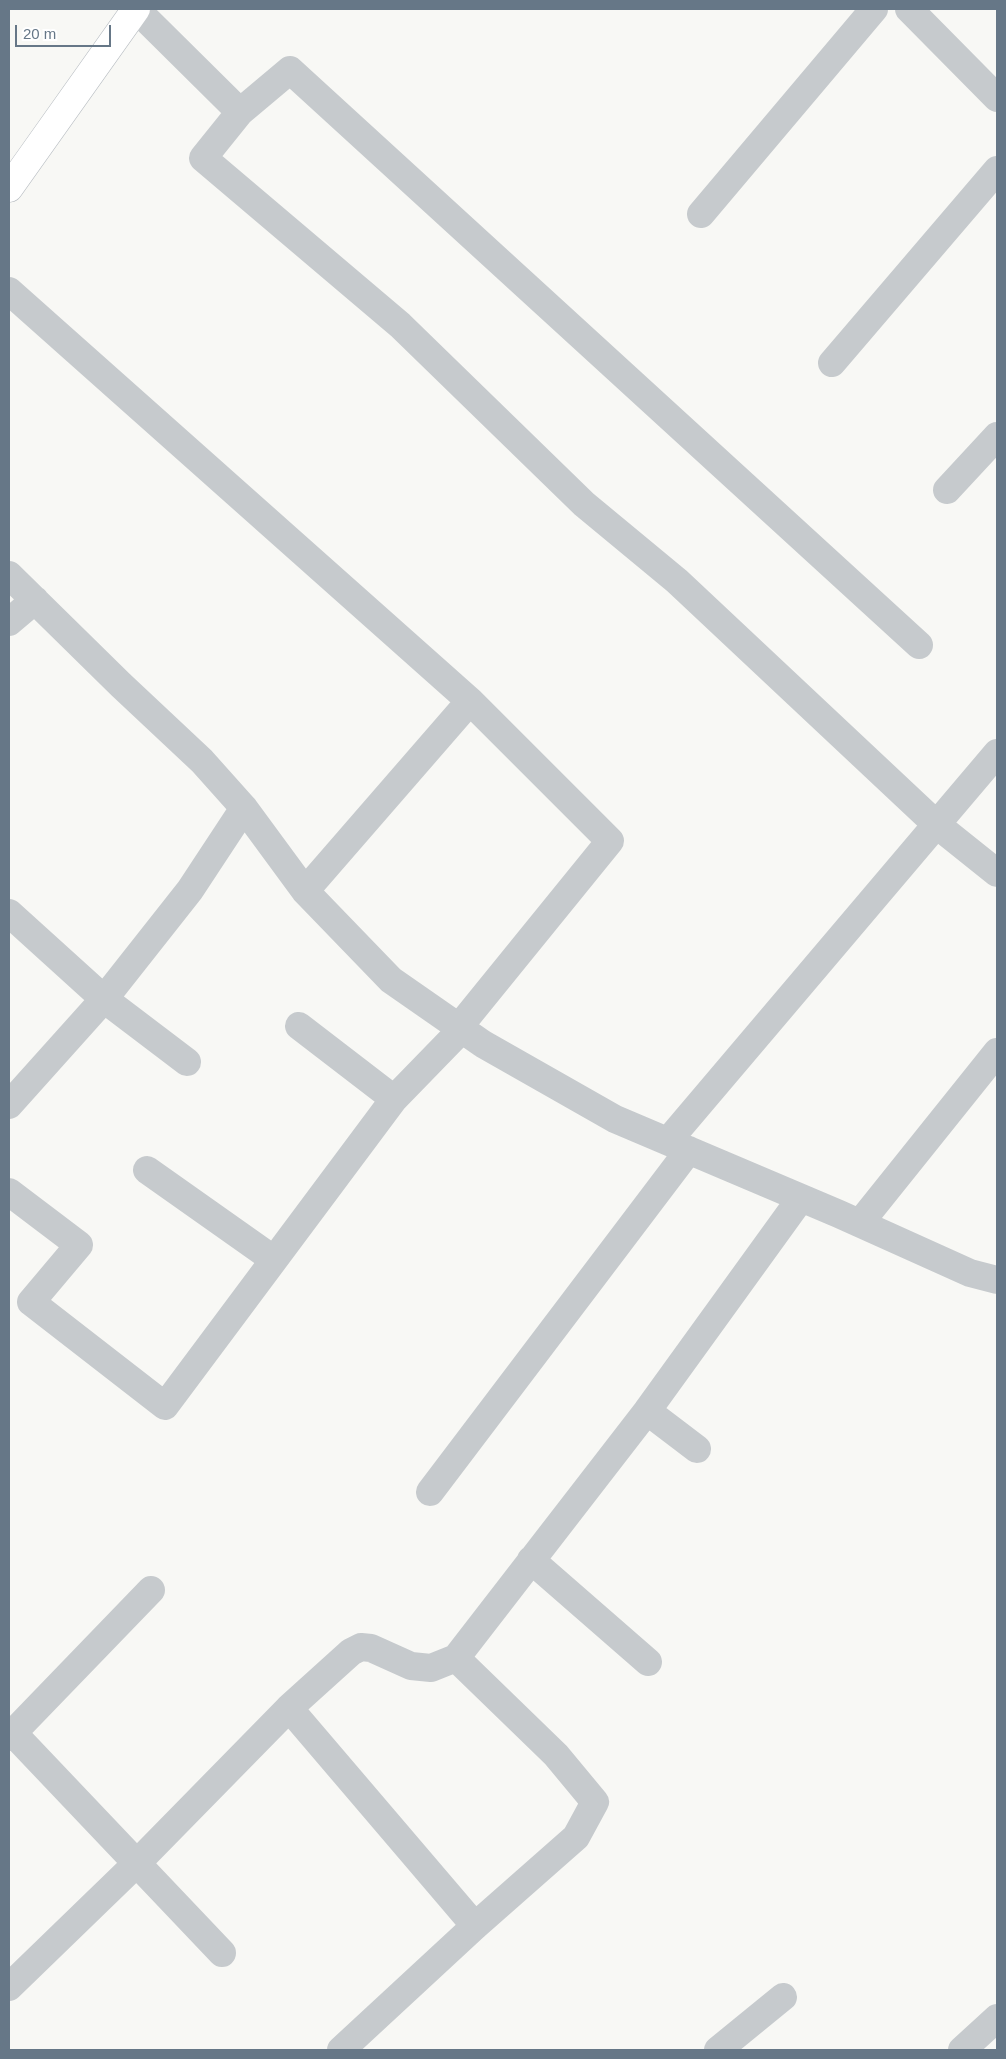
<!DOCTYPE html>
<html>
<head>
<meta charset="utf-8">
<style>
	body { margin:0 }
	#map { position:relative; width:1006px; height:2059px; overflow:hidden; background:#f8f8f5; font-family:Arial,sans-serif }
	canvas { display:block }
	.frame { position:absolute; inset:0; border:10px solid #667787; pointer-events:none }
	.scale { position:absolute; left:15px; top:25px; width:96px; height:22px; box-sizing:border-box; border:2px solid #667787; border-top:0; padding-left:6px; font-size:15px; line-height:18px; white-space:nowrap; color:#667787; -webkit-text-stroke:4px #fff; paint-order:stroke }
</style>
</head>
<body>
<div id="map">
<canvas width="1006" height="2059"></canvas>
<div class="frame"></div>
<div class="scale">20 m</div>
</div>
<script>
const ctx = document.querySelector('canvas').getContext('2d');
ctx.lineJoin = 'round';
function strokePath(path, color, width, dash) { ctx.strokeStyle = color; ctx.lineWidth = width; ctx.lineCap = dash ? 'butt' : 'round'; ctx.setLineDash(dash || []); ctx.stroke(path); }
const secondary = new Path2D(`
	M 9,188 L 136,9`);
strokePath(secondary, '#b8bdc2', 29);
strokePath(new Path2D(`
	M 136,9 L 240,112 L 203,158 L 400,325 L 584,504 L 677,581 L 937,825 L 997,873
	M 909,9 L 997,98
	M 240,112 L 290,70 L 919,645
	M 701,214 L 874,9
	M 9,291 L 470,701 L 610,841 L 459,1027
	M 832,363 L 997,170
	M 947,490 L 997,436
	M 9,575 L 121,685 L 202,761 L 244,808 L 305,891 L 391,980 L 483,1044 L 615,1119 L 839,1214 L 970,1273 L 997,1280
	M 9,622 L 35,600
	M 305,891 L 470,701
	M 9,913 L 104,999 L 187,1062
	M 299,1026 L 394,1099
	M 9,1105 L 104,999 L 190,890 L 244,808
	M 668,1141 L 997,753
	M 147,1170 L 273,1259
	M 9,1192 L 79,1245 L 31,1302 L 165,1406 L 394,1099 L 463,1028
	M 860,1223 L 997,1052
	M 647,1411 L 697,1449
	M 430,1492 L 689,1150
	M 531,1560 L 648,1662
	M 289,1708 L 475,1926
	M 13,1733 L 222,1953
	M 9,1737 L 151,1590
	M 9,1987 L 138,1862 L 289,1708 L 351,1652 L 361,1647 L 371,1648 L 411,1666 L 431,1668 L 456,1658 L 647,1411 L 801,1198
	M 341,2050 L 475,1926 L 576,1837 L 595,1802 L 556,1755 L 456,1658
	M 718,2050 L 783,1997
	M 962,2050 L 997,2018`), '#c6cacd', 28);
strokePath(secondary, '#fff', 28);
</script>
</body>
</html>
